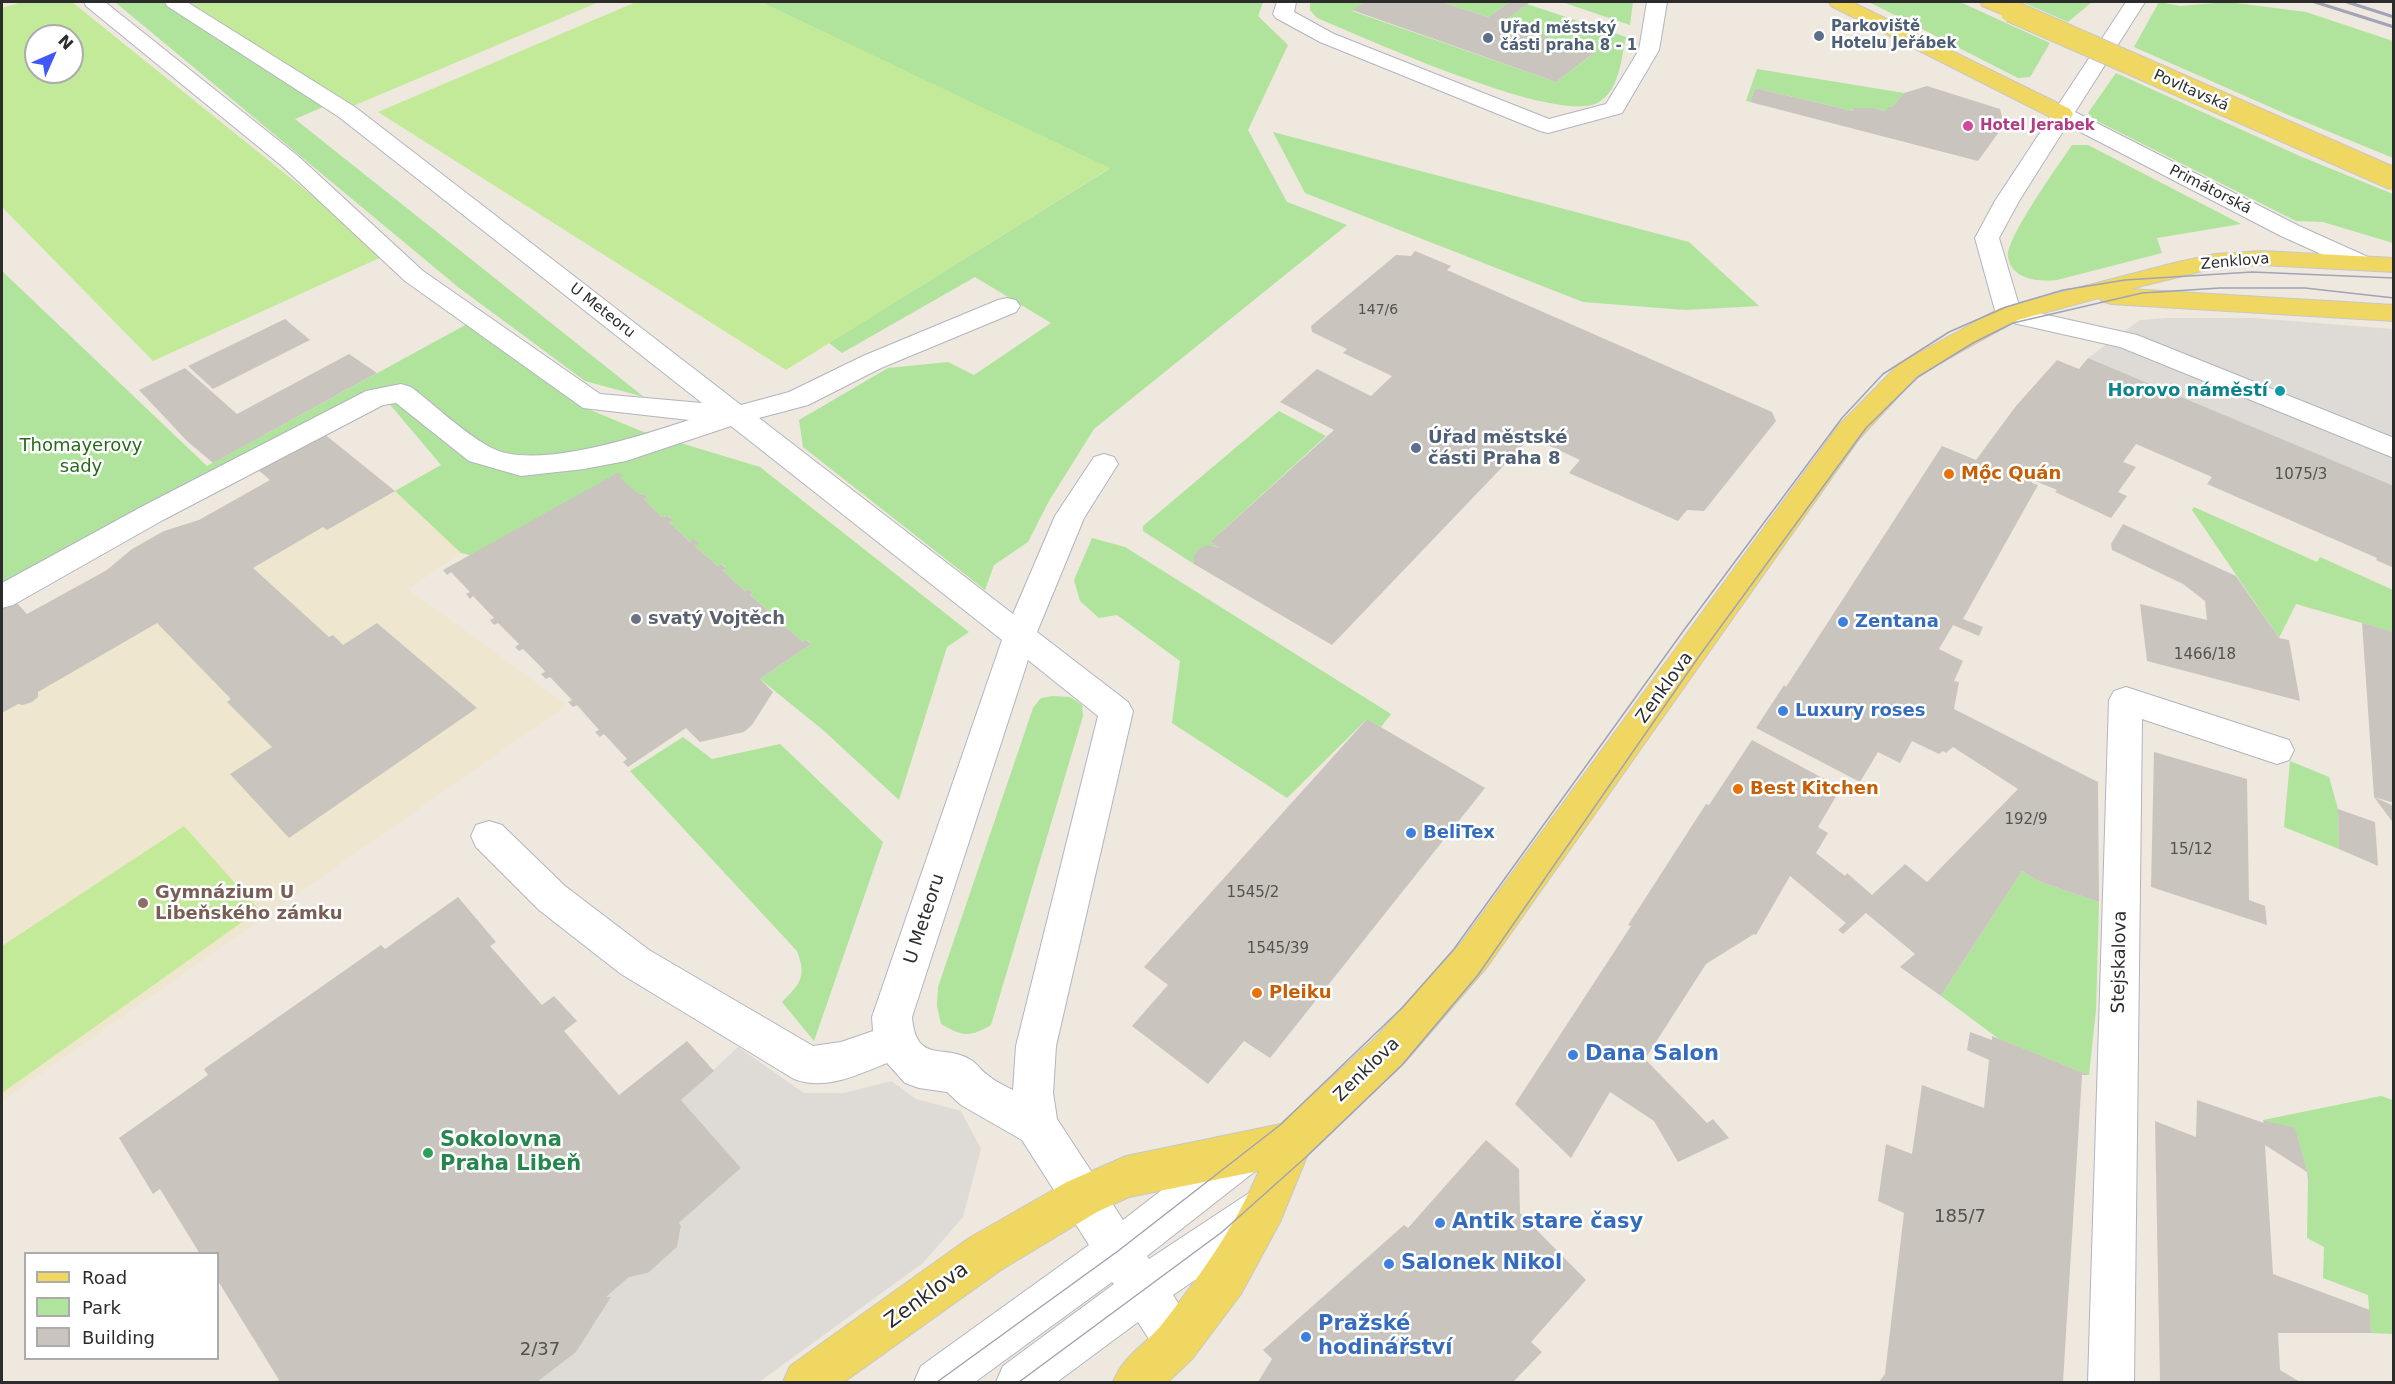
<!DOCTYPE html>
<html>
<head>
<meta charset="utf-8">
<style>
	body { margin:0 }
	#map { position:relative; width:2395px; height:1384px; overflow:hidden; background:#eee8df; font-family:"DejaVu Sans",sans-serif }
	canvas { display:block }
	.frame { position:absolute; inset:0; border:3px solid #2c2c2c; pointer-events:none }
	.legend { position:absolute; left:24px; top:1252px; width:195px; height:108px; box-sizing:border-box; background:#fff; border:2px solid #ababab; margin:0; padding:8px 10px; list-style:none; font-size:18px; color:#2c2c2c }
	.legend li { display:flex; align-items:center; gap:12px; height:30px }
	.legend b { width:30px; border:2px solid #ababab }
	.north { position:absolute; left:24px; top:24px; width:60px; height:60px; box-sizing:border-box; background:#fff; border:2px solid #ababab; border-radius:50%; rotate:45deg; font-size:16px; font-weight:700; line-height:24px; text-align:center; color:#2c2c2c }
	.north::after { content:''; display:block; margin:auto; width:21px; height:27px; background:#4158f9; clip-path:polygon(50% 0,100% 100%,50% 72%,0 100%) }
</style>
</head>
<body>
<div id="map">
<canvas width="2395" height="1384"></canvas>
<div class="frame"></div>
<ul class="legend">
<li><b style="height:8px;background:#f0d761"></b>Road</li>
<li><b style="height:16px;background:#b0e39c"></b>Park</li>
<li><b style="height:16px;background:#c9c5be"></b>Building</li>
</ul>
<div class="north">N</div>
</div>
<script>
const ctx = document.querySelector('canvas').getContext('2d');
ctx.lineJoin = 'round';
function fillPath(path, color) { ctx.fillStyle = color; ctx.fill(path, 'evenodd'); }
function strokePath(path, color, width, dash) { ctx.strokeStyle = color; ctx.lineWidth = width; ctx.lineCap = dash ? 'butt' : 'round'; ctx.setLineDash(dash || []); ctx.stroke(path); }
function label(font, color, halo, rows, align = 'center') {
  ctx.font = font + ' "DejaVu Sans",sans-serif'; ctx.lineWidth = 5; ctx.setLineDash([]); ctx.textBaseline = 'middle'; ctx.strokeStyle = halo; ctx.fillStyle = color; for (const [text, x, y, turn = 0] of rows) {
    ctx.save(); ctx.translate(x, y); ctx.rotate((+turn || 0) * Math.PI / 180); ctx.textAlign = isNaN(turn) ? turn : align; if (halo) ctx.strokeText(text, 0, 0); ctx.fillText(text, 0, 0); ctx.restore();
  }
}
fillPath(new Path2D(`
	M 323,433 L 395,491 L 461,553 L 408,589 L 567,705 L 2,1101 L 2,608 L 15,601 L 27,614 L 107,570 L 132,549 L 164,531 L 199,520 L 270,480 Z`), '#efe6cf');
fillPath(new Path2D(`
	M 115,2 L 163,2 L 320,102 L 323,107 L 295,119 L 644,397 L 585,381 L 458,287 Z
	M 761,2 L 1263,2 L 1258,16 L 1288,45 L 1248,130 L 1287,202 L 1347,225 L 1094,429 L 1049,501 L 1028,542 L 994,565 L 985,590 L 803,447 L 799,420 L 888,368 L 948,362 L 974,375 L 1051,323 L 975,277 L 842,353 L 829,343 L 1109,169 Z
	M 1310,2 L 1365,2 L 1352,11 L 1556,82 L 1593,54 L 1503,22 L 1527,4 L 1626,37 C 1621,59 1620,89 1599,102 C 1560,127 1363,37 1317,18 L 1310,10 Z
	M 1442,2 L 1510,2 L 1488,17 Z
	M 1562,2 L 1633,2 L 1630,25 Z
	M 1869,2 L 1960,2 L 2050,43 L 2030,77 L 2018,78 Z
	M 2022,2 L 2092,2 L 2068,22 Z
	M 2159,2 L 2180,6 L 2228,2 L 2306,12 L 2393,41 L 2393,158 L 2286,114 L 2134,47 Z
	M 1757,69 L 1904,93 L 1893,106 L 1888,107 L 1885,111 L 1873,108 L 1855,108 L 1853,111 L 1755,88 L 1750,102 L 1746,101 Z
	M 2116,73 L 2302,157 L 2393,194 L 2393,243 L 2323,222 L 2296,221 L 2095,120 L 2088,113 Z
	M 1273,132 L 1689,242 L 1759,306 L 1685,310 L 1583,302 L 1305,193 Z
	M 2072,145 L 2088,145 L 2241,224 L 2157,238 L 2162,253 L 2057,280 C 2039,282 2012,280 2008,257 C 2005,239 2060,163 2072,145 Z
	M 2,271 L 207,466 L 469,323 L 588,409 L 641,431 L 760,467 L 969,632 L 947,647 L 899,800 L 823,730 L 760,679 L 811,644 L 807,640 L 803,642 L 779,621 L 782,619 L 778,615 L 775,617 L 750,595 L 753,593 L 749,589 L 745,591 L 722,570 L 726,567 L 721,564 L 718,566 L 695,546 L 698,543 L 693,540 L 690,542 L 669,522 L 672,520 L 669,516 L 662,517 L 644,499 L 647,497 L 643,494 L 470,555 L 461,553 L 395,491 L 441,465 L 387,401 L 95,538 L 2,590 Z
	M 1279,411 L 1326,436 L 1210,542 L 1220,548 L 1208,545 L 1197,550 L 1193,557 L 1194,564 L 1143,531 L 1143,526 Z
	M 2194,507 L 2317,562 L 2320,557 L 2393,590 L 2393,632 L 2296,604 L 2279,638 L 2192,510 Z
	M 1092,538 L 1125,547 L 1391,714 L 1381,727 L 1367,719 L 1287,798 L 1172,723 L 1180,661 L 1117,615 L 1099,618 L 1080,601 L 1074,580 Z
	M 1053,696 L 1070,697 L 1082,705 L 1083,716 L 991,1025 C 969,1038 962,1036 941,1024 L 937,1006 L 938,987 L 1033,708 L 1041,698 Z
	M 683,737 L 712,759 L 780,744 L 883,842 L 814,1041 L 782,1002 C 800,984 807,977 797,951 L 630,771 Z
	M 2290,761 L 2329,777 L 2338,809 L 2339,849 L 2284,827 Z
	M 2022,871 L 2038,881 L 2099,902 L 2096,1010 L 2089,1075 L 1999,1039 L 1941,996 Z
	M 2381,1096 L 2393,1100 L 2393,1334 L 2371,1333 L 2368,1295 L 2323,1278 L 2324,1247 L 2307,1238 L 2308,1180 L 2310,1180 L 2295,1129 L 2263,1120 Z`), '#b0e39c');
fillPath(new Path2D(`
	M 22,2 L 72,2 L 386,255 L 153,361 L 2,207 L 2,8 ZM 36,36 L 72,36 L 72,72 L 36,72 Z
	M 186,2 L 599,2 L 353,106 Z
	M 636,2 L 761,2 L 1110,168 L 786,370 L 378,112 Z
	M 184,826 L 259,910 L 2,1093 L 2,946 Z`), '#c3ea98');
fillPath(new Path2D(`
	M 2166,318 L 2253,318 L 2393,329 L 2393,486 L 2088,358 L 2140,320 Z
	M 738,1047 L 804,1093 L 844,1093 L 891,1081 L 916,1099 L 961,1111 L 981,1149 L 963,1217 L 923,1263 L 759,1382 L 537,1382 L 576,1351 L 610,1298 L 606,1297 L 629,1277 L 648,1273 L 677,1247 L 681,1227 L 679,1223 L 741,1168 L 681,1100 Z`), '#dedbd6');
fillPath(new Path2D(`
	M 1365,2 L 1442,2 L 1488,17 L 1510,2 L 1530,2 L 1503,22 L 1594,53 L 1556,82 L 1352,10 Z
	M 1927,86 L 2000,109 L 2004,125 L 1978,161 L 1750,102 L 1755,88 L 1853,111 L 1854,108 L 1873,108 L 1885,111 L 1888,107 L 1893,106 L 1904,93 Z
	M 1415,251 L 1451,266 L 1447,270 L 1772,412 L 1776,421 L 1704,511 L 1687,510 L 1678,521 L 1569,473 L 1580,460 L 1531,437 L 1332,645 L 1194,564 L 1193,557 L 1197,550 L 1202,547 L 1208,545 L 1220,548 L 1210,542 L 1334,430 L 1280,402 L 1317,369 L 1371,396 L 1392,376 L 1343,353 L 1347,349 L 1312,332 L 1311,326 L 1396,255 L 1411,256 Z
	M 285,319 L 310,340 L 213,389 L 188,366 Z
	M 349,354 L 377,373 L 213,463 L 187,441 L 139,390 L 185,368 L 237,414 Z
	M 2088,358 L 2394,486 L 2394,568 L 2376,560 L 2377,558 L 2207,484 L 2212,477 L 2136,444 L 2123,462 L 2136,467 L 2118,492 L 2127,496 L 2111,518 L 2055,492 L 2057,490 L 2033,480 L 2032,483 L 2038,485 L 1963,619 L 1983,627 L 1979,636 L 1953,625 L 1939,649 L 1963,661 L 1954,681 L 1959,682 L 1954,709 L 2098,782 L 2099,902 L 2038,881 L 2022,871 L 1941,996 L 1900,967 L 1915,954 L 1866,913 L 1843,934 L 1838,930 L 1846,923 L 1790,876 L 1756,935 L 1754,934 L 1706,964 L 1645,1059 L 1707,1123 L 1713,1119 L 1729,1138 L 1678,1162 L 1654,1121 L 1610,1092 L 1571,1158 L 1515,1104 L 1631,926 L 1628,925 L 1706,804 L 1709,805 L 1752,740 L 1841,788 L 1818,827 L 1828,833 L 1816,853 L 1845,876 L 1847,873 L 1872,895 L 1905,864 L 1927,882 L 2018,789 L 1953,747 L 1946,753 L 1943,751 L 1939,754 L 1912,741 L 1900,763 L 1878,752 L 1860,782 L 1756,728 L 1784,685 L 1786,687 L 1942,446 L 1976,460 L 2016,406 L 2057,360 L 2079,369 Z
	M 323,433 L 395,491 L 327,530 L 323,527 L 253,568 L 329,637 L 333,635 L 343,645 L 377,623 L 477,708 L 289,838 L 230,774 L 272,747 L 227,702 L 231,699 L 157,623 L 38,692 L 38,697 L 32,702 L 23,705 L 18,704 L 2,713 L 2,608 L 15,601 L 27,614 L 107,570 L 132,549 L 164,531 L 199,520 L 270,480 L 257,469 Z
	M 619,472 L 623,476 L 620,478 L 640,495 L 643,494 L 647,497 L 644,499 L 662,517 L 668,516 L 673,520 L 669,522 L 690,542 L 693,539 L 699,543 L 695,546 L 718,566 L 721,564 L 726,568 L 722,570 L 745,591 L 749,589 L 753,593 L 750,595 L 775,617 L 778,615 L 782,619 L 779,621 L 803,642 L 806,640 L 811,644 L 760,679 L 773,692 L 752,725 L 744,732 L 700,742 L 686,728 L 628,767 L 623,762 L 627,759 L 604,734 L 600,737 L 595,732 L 599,730 L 577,705 L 573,707 L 568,702 L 572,700 L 550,677 L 546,679 L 541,674 L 545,672 L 543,669 L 523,649 L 519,651 L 515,647 L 519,644 L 498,623 L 494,625 L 490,620 L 494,618 L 473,596 L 470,599 L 466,594 L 470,592 L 451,572 L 447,575 L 443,570 Z
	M 2123,524 L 2236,576 L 2279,638 L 2289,640 L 2300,701 L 2147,661 L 2140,604 L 2207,620 L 2205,601 L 2183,584 L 2112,550 L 2111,544 Z
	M 2362,623 L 2394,632 L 2394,803 L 2374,797 L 2394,806 L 2394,824 L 2374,797 Z
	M 1367,719 L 1485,788 L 1270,1058 L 1244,1041 L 1208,1084 L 1132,1026 L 1168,985 L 1144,967 Z
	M 2154,752 L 2247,779 L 2249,900 L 2265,906 L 2267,925 L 2151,887 Z
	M 2338,809 L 2375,822 L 2378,866 L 2339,849 Z
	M 458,897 L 496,942 L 490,946 L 542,1005 L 554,996 L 577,1021 L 564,1031 L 619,1095 L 687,1041 L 714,1071 L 681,1100 L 741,1168 L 679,1223 L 681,1226 L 677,1247 L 648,1273 L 629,1277 L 606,1297 L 611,1297 L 576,1352 L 537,1382 L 276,1382 L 279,1380 L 218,1281 L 218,1254 L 200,1254 L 160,1189 L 153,1194 L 119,1138 L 208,1075 L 204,1069 L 381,945 L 385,949 Z
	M 1970,1032 L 1992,1040 L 1992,1036 L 2089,1075 L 2082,1075 L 2063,1382 L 1879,1382 L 1885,1374 L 1904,1213 L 1878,1201 L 1886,1144 L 1912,1154 L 1922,1085 L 1984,1108 L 1989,1060 L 1967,1050 Z
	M 2197,1100 L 2264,1123 L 2263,1120 L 2295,1128 L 2310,1180 L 2308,1180 L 2307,1172 L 2265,1145 L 2273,1274 L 2370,1310 L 2371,1333 L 2278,1333 L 2280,1370 L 2300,1382 L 2160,1382 L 2155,1121 L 2196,1137 Z
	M 1486,1140 L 1519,1169 L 1520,1213 L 1586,1280 L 1531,1342 L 1542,1352 L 1513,1382 L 1258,1382 L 1272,1359 L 1263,1350 L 1404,1225 L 1408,1228 Z`), '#c9c5be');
const minor = new Path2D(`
	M 84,2 L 105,2 L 298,156 L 423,271 L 600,394 L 702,403 L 339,117 L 167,6 L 165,2 L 187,2 L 355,107 L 741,405 L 789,392 L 863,356 L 998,300 L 1007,298 L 1016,300 L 1020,306 L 1016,312 L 881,368 L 808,405 L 759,418 L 1013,614 L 1055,516 L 1094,457 L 1104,454 L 1114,457 L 1118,464 L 1084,518 L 1037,632 L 1128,702 L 1133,711 L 1056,1046 L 1053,1093 L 1057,1119 L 1123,1220 L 1228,1139 L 1243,1133 L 1258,1139 L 1264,1154 L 1258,1169 L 1147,1256 L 1149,1259 L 1249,1193 L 1264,1187 L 1279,1193 L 1285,1208 L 1279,1223 L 1173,1295 L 1193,1326 L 1200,1342 L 1193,1358 L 1177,1365 L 1161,1358 L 1138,1322 L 1057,1382 L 996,1382 L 1003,1366 L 1114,1284 L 1112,1282 L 975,1382 L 914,1382 L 921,1366 L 1089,1245 L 1022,1140 L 961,1105 L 947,1092 L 919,1088 L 905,1083 L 887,1063 C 857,1075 826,1091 794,1079 L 621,974 L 539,910 L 476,847 L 471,836 L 476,825 L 489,821 L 502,825 L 565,886 L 649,950 L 813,1046 L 841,1042 L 873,1031 L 872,1017 L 1002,640 L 731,426 L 626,461 L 584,469 L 521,476 L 469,461 L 396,403 L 383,405 L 163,520 L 13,605 L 2,608 L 2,583 L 143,506 L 366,391 L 401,384 L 411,387 C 436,406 460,430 488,446 C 531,473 643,435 689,420 L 583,408 L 405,281 L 282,166 L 86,6 ZM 1028,660 L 1098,716 L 1016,1046 L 1013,1090 C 1005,1086 996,1082 989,1076 C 982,1072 978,1064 971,1060 C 944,1043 916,1065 912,1017 Z
	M 1277,2 L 1296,2 L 1294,12 L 1334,34 L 1549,119 L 1606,104 L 1639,50 L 1647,2 L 1667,2 L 1659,50 L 1622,113 L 1548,133 L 1540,131 L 1320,42 L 1276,18 L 1273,14 Z
	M 2126,2 L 2145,2 L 2075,112 L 2299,226 L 2368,257 L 2371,262 L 2368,267 L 2359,269 L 2350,267 L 2281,236 L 2067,125 L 2019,201 L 1999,238 L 2020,309 L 2137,335 L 2394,438 L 2394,458 L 2120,347 L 2000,320 L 1996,314 L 1975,238 L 1995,201 Z
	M 2126,687 L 2289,740 L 2294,750 L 2289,760 L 2277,764 L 2142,719 L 2134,1382 L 2088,1382 L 2109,700 L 2114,691 Z`);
const major = new Path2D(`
	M 1829,2 L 1852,2 L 2070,109 L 2073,114 L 2070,119 L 2062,121 L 2054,119 L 1831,6 Z
	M 1980,2 C 1994,2 2012,0 2021,11 L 2018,15 L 2004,15 L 1982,6 Z
	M 2262,251 L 2394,258 L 2394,272 L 2262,265 L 2215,268 L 2130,289 L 2394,305 L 2394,321 L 2111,304 L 2102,301 L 2099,298 L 2018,320 L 1917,376 L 1859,439 L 1487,967 L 1404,1063 L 1307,1156 L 1280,1222 L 1241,1294 L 1193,1358 L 1168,1382 L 1113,1382 C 1125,1353 1145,1346 1163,1323 C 1200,1276 1235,1227 1259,1171 L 1129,1197 L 1097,1212 L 1001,1270 L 844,1382 L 783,1382 L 790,1366 L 969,1238 L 1067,1182 L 1126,1156 L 1281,1124 L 1376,1037 L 1461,943 L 1839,425 L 1899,364 L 2000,308 L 2178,262 L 2215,254 Z`);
strokePath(minor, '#b2b4bf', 2);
strokePath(major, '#c8c8c8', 2);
fillPath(minor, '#fff');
fillPath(major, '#f0d761');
strokePath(new Path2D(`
	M 937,1382 L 1118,1251 L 1280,1125 L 1402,1008 L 1454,949 L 1684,630 L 1842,418 L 1883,374 L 1949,332 L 2006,307 L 2063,290 L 2125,280 L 2252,272 L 2394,278
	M 1019,1382 L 1222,1232 L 1306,1157 L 1402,1065 L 1478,975 L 1700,655 L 1866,428 L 1918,377 L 1973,343 L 2013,323 L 2142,293 L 2220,288 L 2305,288 L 2394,298`), '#a1a3b6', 1.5);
strokePath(new Path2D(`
	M 2315,2 L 2394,27
	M 2347,2 L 2394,17`), '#a1a3b6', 3);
const majorBridge = new Path2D(`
	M 2011,11 L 2394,179`);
strokePath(majorBridge, '#c8c8c8', 24, []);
strokePath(majorBridge, '#f0d761', 22);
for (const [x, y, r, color] of [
	[1819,36,6,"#5c6f8a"],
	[1488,38,6,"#5c6f8a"],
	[1968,126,6,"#d1479c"],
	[2280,391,6,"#0f9aa8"],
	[1416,448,6,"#5c6f8a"],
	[1949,474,6,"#e8710a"],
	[636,619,6,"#6b7280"],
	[1843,622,6,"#3f7fe0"],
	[1783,711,6,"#3f7fe0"],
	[1738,789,6,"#e8710a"],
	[1411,833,6,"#3f7fe0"],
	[143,903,6,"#8d6e63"],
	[1257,993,6,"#e8710a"],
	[1573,1055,6,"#3f7fe0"],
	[428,1153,6,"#2e9e5b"],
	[1440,1223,6,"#3f7fe0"],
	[1389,1264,6,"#3f7fe0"],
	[1306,1337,6,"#3f7fe0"]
]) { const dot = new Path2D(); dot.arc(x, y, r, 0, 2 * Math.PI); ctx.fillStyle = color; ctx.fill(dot); strokePath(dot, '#fff', 2); }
label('14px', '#535250', null, [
	["147/6",1378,310]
]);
label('bold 15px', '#4e5e75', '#fff', [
	["Parkoviště",1831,27],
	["Hotelu Jeřábek",1831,44],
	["Uřad městský",1500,29],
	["části praha 8 - 1",1500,46]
], 'left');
label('15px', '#2c2c2c', '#fff', [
	["Povltavská",2191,91,24],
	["Primátorská",2210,190,27],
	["Zenklova",2235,262,-5],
	["U Meteoru",602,311,38]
]);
label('bold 15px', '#b23c85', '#fff', [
	["Hotel Jerabek",1980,126]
], 'left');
label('15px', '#535250', null, [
	["1075/3",2301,475],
	["1466/18",2205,655],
	["192/9",2026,820],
	["15/12",2191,850],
	["1545/2",1253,893],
	["1545/39",1278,949]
]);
label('bold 18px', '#0d838f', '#fff', [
	["Horovo náměstí",2268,391]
], 'right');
label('bold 18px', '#4e5e75', '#fff', [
	["Úřad městské",1428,438],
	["části Praha 8",1428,459]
], 'left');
label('18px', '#276a1b', '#fff', [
	["Thomayerovy",81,446],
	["sady",81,467]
]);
label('bold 18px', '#c56008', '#fff', [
	["Mộ̉c Quán",1961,474],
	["Best Kitchen",1750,789],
	["Pleiku",1269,993]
], 'left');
label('bold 18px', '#5b616d', '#fff', [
	["svatý Vojtěch",648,619]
], 'left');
label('bold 18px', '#366cbe', '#fff', [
	["Zentana",1855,622],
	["Luxury roses",1795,711],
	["BeliTex",1423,833]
], 'left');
label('18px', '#2c2c2c', '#fff', [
	["Zenklova",1665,688,-54],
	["U Meteoru",925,919,-72],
	["Stejskalova",2120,962,-89],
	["Zenklova",1367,1070,-44]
]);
label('bold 18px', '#785e54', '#fff', [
	["Gymnázium U",155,893],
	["Libeňského zámku",155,914]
], 'left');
label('18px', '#535250', null, [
	["185/7",1960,1217],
	["2/37",540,1350]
]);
label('bold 21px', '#366cbe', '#fff', [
	["Dana Salon",1585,1055],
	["Antik stare časy",1452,1223],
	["Salonek Nikol",1401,1264],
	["Pražské",1318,1325],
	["hodinářství",1318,1349]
], 'left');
label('bold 21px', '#27864d', '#fff', [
	["Sokolovna",440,1141],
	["Praha Libeň",440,1165]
], 'left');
label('21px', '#2c2c2c', '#fff', [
	["Zenklova",927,1296,-36]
]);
</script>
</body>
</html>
